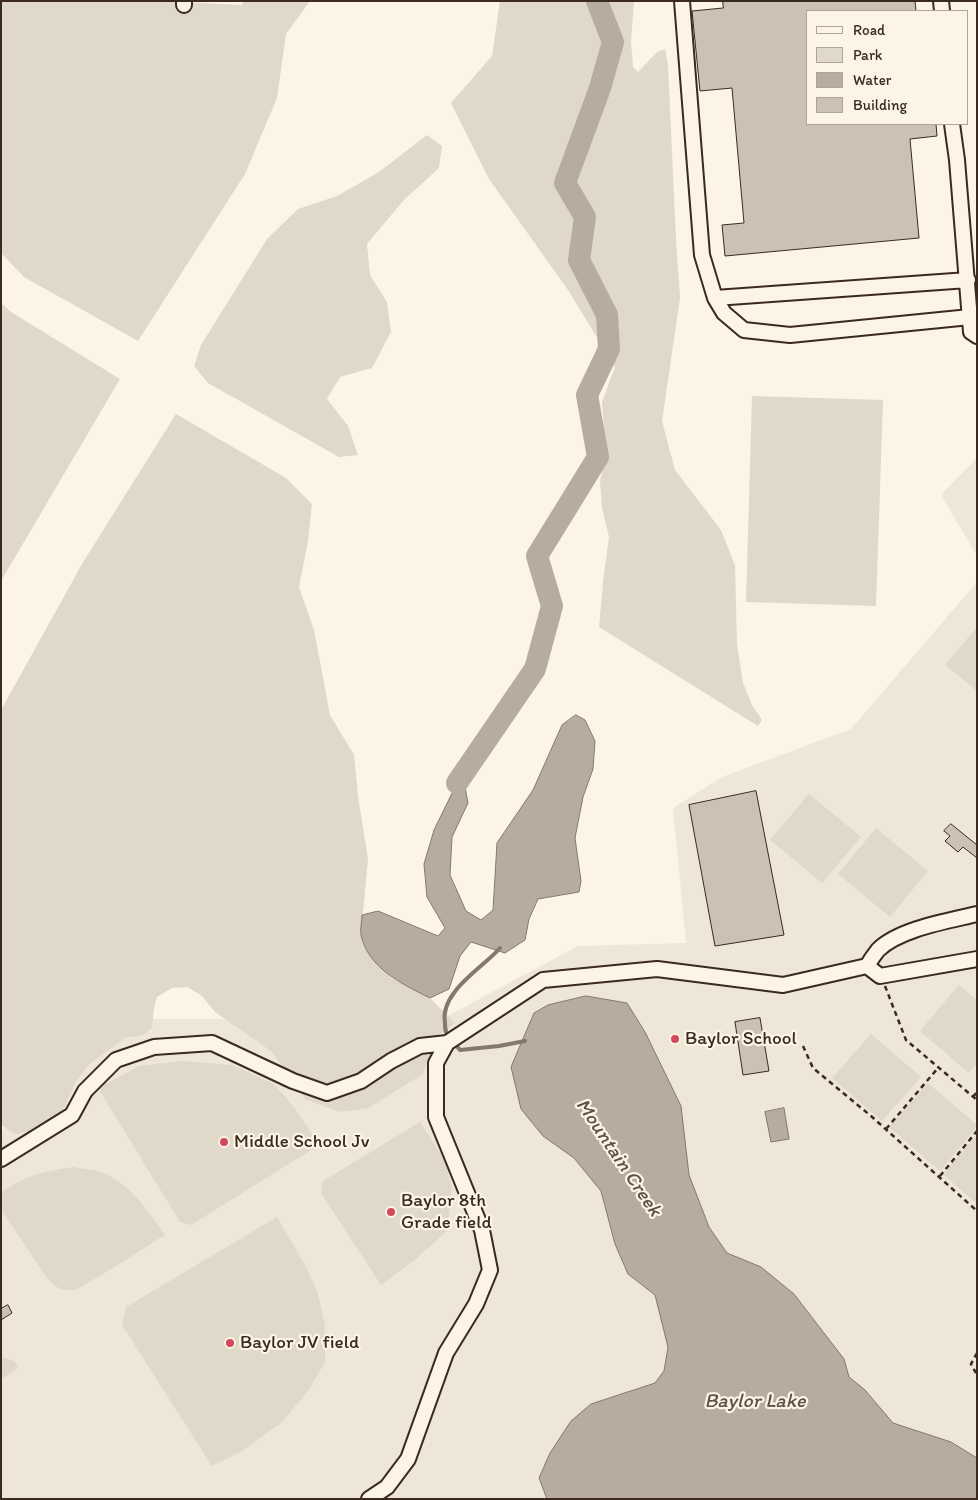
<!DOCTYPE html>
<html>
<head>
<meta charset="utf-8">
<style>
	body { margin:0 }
	#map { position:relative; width:978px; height:1500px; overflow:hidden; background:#fcf5e5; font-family:Itim,sans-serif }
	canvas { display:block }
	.frame { position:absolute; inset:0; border:2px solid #3b2a1e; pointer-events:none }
	.legend { position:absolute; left:806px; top:10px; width:162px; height:115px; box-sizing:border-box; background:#fcf5e5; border:1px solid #afa495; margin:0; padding:6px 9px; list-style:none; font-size:15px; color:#3b2a1e }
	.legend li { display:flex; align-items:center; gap:10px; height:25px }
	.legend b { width:25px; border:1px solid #afa495 }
</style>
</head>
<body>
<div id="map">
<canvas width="978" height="1500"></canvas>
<div class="frame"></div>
<ul class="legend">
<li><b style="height:6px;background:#fcf5e5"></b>Road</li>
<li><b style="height:14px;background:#e0d8c8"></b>Park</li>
<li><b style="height:14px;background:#b7ad9e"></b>Water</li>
<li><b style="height:14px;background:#ccc2b3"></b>Building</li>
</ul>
</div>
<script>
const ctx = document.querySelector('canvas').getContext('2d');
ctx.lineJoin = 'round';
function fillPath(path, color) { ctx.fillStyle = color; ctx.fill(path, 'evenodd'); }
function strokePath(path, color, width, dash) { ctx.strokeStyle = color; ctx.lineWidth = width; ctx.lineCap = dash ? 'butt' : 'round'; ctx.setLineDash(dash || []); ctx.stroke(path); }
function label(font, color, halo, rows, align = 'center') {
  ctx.font = font + ' Itim,sans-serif'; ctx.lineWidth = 4.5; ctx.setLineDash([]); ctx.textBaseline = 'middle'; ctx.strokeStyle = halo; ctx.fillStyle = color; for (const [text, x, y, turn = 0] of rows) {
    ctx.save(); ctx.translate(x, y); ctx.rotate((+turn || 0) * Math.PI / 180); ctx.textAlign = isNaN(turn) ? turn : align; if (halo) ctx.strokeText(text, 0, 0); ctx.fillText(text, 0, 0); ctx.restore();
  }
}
fillPath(new Path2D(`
	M 977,458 L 977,556 L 941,495 Z
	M 977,582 L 977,1499 L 1,1499 L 1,1131 L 126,1019 L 442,1019 L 578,946 L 686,943 L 673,808 L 722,777 L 851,729 Z`), '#eee6d6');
fillPath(new Path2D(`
	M 1,1 L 159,1 L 242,5 L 243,1 L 310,1 L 286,34 L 277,98 L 245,174 L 138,341 L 24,277 L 1,253 Z
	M 500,1 L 634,1 L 631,41 L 633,67 L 638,72 L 657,52 L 665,49 L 668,66 L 676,239 L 680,298 L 662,421 L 675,470 L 721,530 L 735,565 L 737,644 L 743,683 L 752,705 L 762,720 L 758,726 L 599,627 L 603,582 L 609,537 L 602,508 L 600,481 L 606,457 L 602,402 L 615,367 L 568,290 L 489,179 L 451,103 L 492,56 Z
	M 427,135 L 442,146 L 439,168 L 404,200 L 367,244 L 370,275 L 387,302 L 391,332 L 372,368 L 340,377 L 327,399 L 348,426 L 358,455 L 339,457 L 208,383 L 194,366 L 201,345 L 267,239 L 298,209 L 337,196 L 379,172 Z
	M 1,303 L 11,312 L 120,379 L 1,581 Z
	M 752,396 L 883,400 L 876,606 L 746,602 Z
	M 176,414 L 286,478 L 312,504 L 308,541 L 299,587 L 314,630 L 330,715 L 354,755 L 358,796 L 368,859 L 361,934 L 369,955 L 392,978 L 430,998 L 455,1023 L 436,1038 L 423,1074 L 368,1108 L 340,1112 L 305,1099 L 288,1073 L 271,1051 L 215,1012 L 202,996 L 187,987 L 172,988 L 157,997 L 154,1008 L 152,1028 L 143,1035 L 125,1038 L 88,1065 L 74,1085 L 65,1106 L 56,1117 L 32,1130 L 16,1134 L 1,1125 L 1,710 L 82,564 Z
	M 977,627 L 977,691 L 945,665 Z
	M 809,794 L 861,837 L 822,883 L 770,840 Z
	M 876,828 L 928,871 L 890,917 L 838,874 Z
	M 959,985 L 977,1000 L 977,1064 L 969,1073 L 920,1031 Z
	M 871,1034 L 921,1077 L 882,1121 L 832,1078 Z
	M 183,1061 L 232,1065 L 274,1084 L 295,1108 L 319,1145 L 191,1225 L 180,1222 L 98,1088 L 139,1066 Z
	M 928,1083 L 977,1125 L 977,1127 L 940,1171 L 889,1127 Z
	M 420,1122 L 444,1159 L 452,1188 L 447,1231 L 417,1258 L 381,1285 L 321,1193 L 323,1181 Z
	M 977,1135 L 977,1204 L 943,1174 Z
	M 74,1167 C 82,1169 93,1169 101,1172 C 130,1183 148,1211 165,1235 L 100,1276 L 75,1290 L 63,1290 L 55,1286 L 47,1278 L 1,1209 L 1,1193 C 24,1175 46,1171 74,1167 Z
	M 277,1217 L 306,1267 L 317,1291 L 325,1325 L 325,1362 L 308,1391 L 281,1423 L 240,1452 L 212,1466 L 122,1325 L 126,1307 Z
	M 4,1358 L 14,1361 L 18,1368 L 1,1379 L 1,1360 Z`), '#e0d8c8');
const water = new Path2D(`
	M 576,715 L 585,720 L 595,741 L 593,769 L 583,797 L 575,838 L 581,881 L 579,892 L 538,899 L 529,919 L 525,940 L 505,953 L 471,942 L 460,956 L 449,989 L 430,998 C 402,984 368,968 361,935 C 360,929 362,921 362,915 L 378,911 L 438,936 L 445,928 L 427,897 L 424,864 L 434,830 L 457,783 L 465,787 L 468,803 L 452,837 L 450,875 L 466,911 L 481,920 L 493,910 L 497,843 L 533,790 L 562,725 Z
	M 586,996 L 627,1003 L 645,1032 L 681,1106 L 689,1175 L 709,1227 L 727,1253 L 761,1267 L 794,1294 L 844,1359 L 849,1377 L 865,1390 L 893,1423 L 951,1442 L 977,1458 L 977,1499 L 547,1499 L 539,1478 L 550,1453 L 571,1421 L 591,1404 L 655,1383 L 664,1371 L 668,1347 L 655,1295 L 628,1274 L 615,1244 L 601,1191 L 574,1158 L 543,1136 L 521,1109 L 511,1067 L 534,1013 L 548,1005 Z
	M 784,1108 L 789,1139 L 771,1142 L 765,1112 Z`);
fillPath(water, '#b7ad9e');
strokePath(water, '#85796b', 1);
strokePath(new Path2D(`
	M 449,1037 C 445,1033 445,1028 445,1023 C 439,992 484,967 500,948
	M 454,1043 L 460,1050 L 499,1046 L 525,1041`), '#85796b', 4);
strokePath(new Path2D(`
	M 457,783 L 535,669 L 552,606 L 537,556 L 598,457 L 587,395 L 609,349 L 607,315 L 579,260 L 585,217 L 565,183 L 600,88 L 613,42 L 597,1`), '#b7ad9e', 22);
const building = new Path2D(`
	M 723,1 L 915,1 L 916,11 L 807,11 L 807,124 L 936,124 L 937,136 L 910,139 L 919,238 L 725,256 L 722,225 L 744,223 L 732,88 L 700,91 L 692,11 L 723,8 Z
	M 756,791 L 784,935 L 715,946 L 689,805 Z
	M 951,824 L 977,845 L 977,858 L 963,847 L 958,852 L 945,841 L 950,836 L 944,831 Z
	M 760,1018 L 769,1071 L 743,1075 L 735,1022 Z
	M 8,1305 L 12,1313 L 1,1320 L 1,1309 Z`);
fillPath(building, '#ccc2b3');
strokePath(building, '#3b2a1e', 1);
const minor = new Path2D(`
	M 184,1 L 184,5
	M 682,1 L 702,255 L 715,298 L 968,280
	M 941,1 L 942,11
	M 952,124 L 957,160 L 971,332 L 977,336
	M 715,298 L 724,313 L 744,330 L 790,335 L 970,317
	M 867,966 L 880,976 L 977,959
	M 1,1159 L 72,1115 L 85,1091 L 116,1060 L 154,1047 L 212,1043 L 293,1081 L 327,1093 L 361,1081 L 391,1061 L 420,1046 L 447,1043
	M 369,1499 L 387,1487 L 408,1459 L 446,1353 L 476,1304 L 490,1270 L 482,1230 L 436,1117 L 436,1063 L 447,1043 L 543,980 L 657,969 L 783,985 L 867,966 C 870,961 874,955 878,950 C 899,929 948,921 977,914`);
strokePath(minor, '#3b2a1e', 18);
strokePath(new Path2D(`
	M 885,986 L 906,1040 L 977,1100
	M 803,1046 L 813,1068 L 871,1116 L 977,1211
	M 973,1097 L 977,1092
	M 886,1129 L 938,1068
	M 940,1176 L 977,1131
	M 977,1353 L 971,1364 L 977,1375`), '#3b2a1e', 2.5, [5, 4]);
strokePath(minor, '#fcf5e5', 14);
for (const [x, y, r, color] of [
	[675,1039,5,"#d1495b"],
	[224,1142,5,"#d1495b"],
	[391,1212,5,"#d1495b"],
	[230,1343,5,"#d1495b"]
]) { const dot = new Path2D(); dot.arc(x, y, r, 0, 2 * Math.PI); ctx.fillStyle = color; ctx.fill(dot); strokePath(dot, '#fcf5e5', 2); }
label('19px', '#3b2a1e', '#fcf5e5', [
	["Baylor School",685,1039],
	["Middle School Jv",234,1142],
	["Baylor 8th",401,1201],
	["Grade field",401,1223],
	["Baylor JV field",240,1343]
], 'left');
label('italic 20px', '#605144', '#fcf5e5', [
	["Mountain Creek",618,1158,56],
	["Baylor Lake",755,1402]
]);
</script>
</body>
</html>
